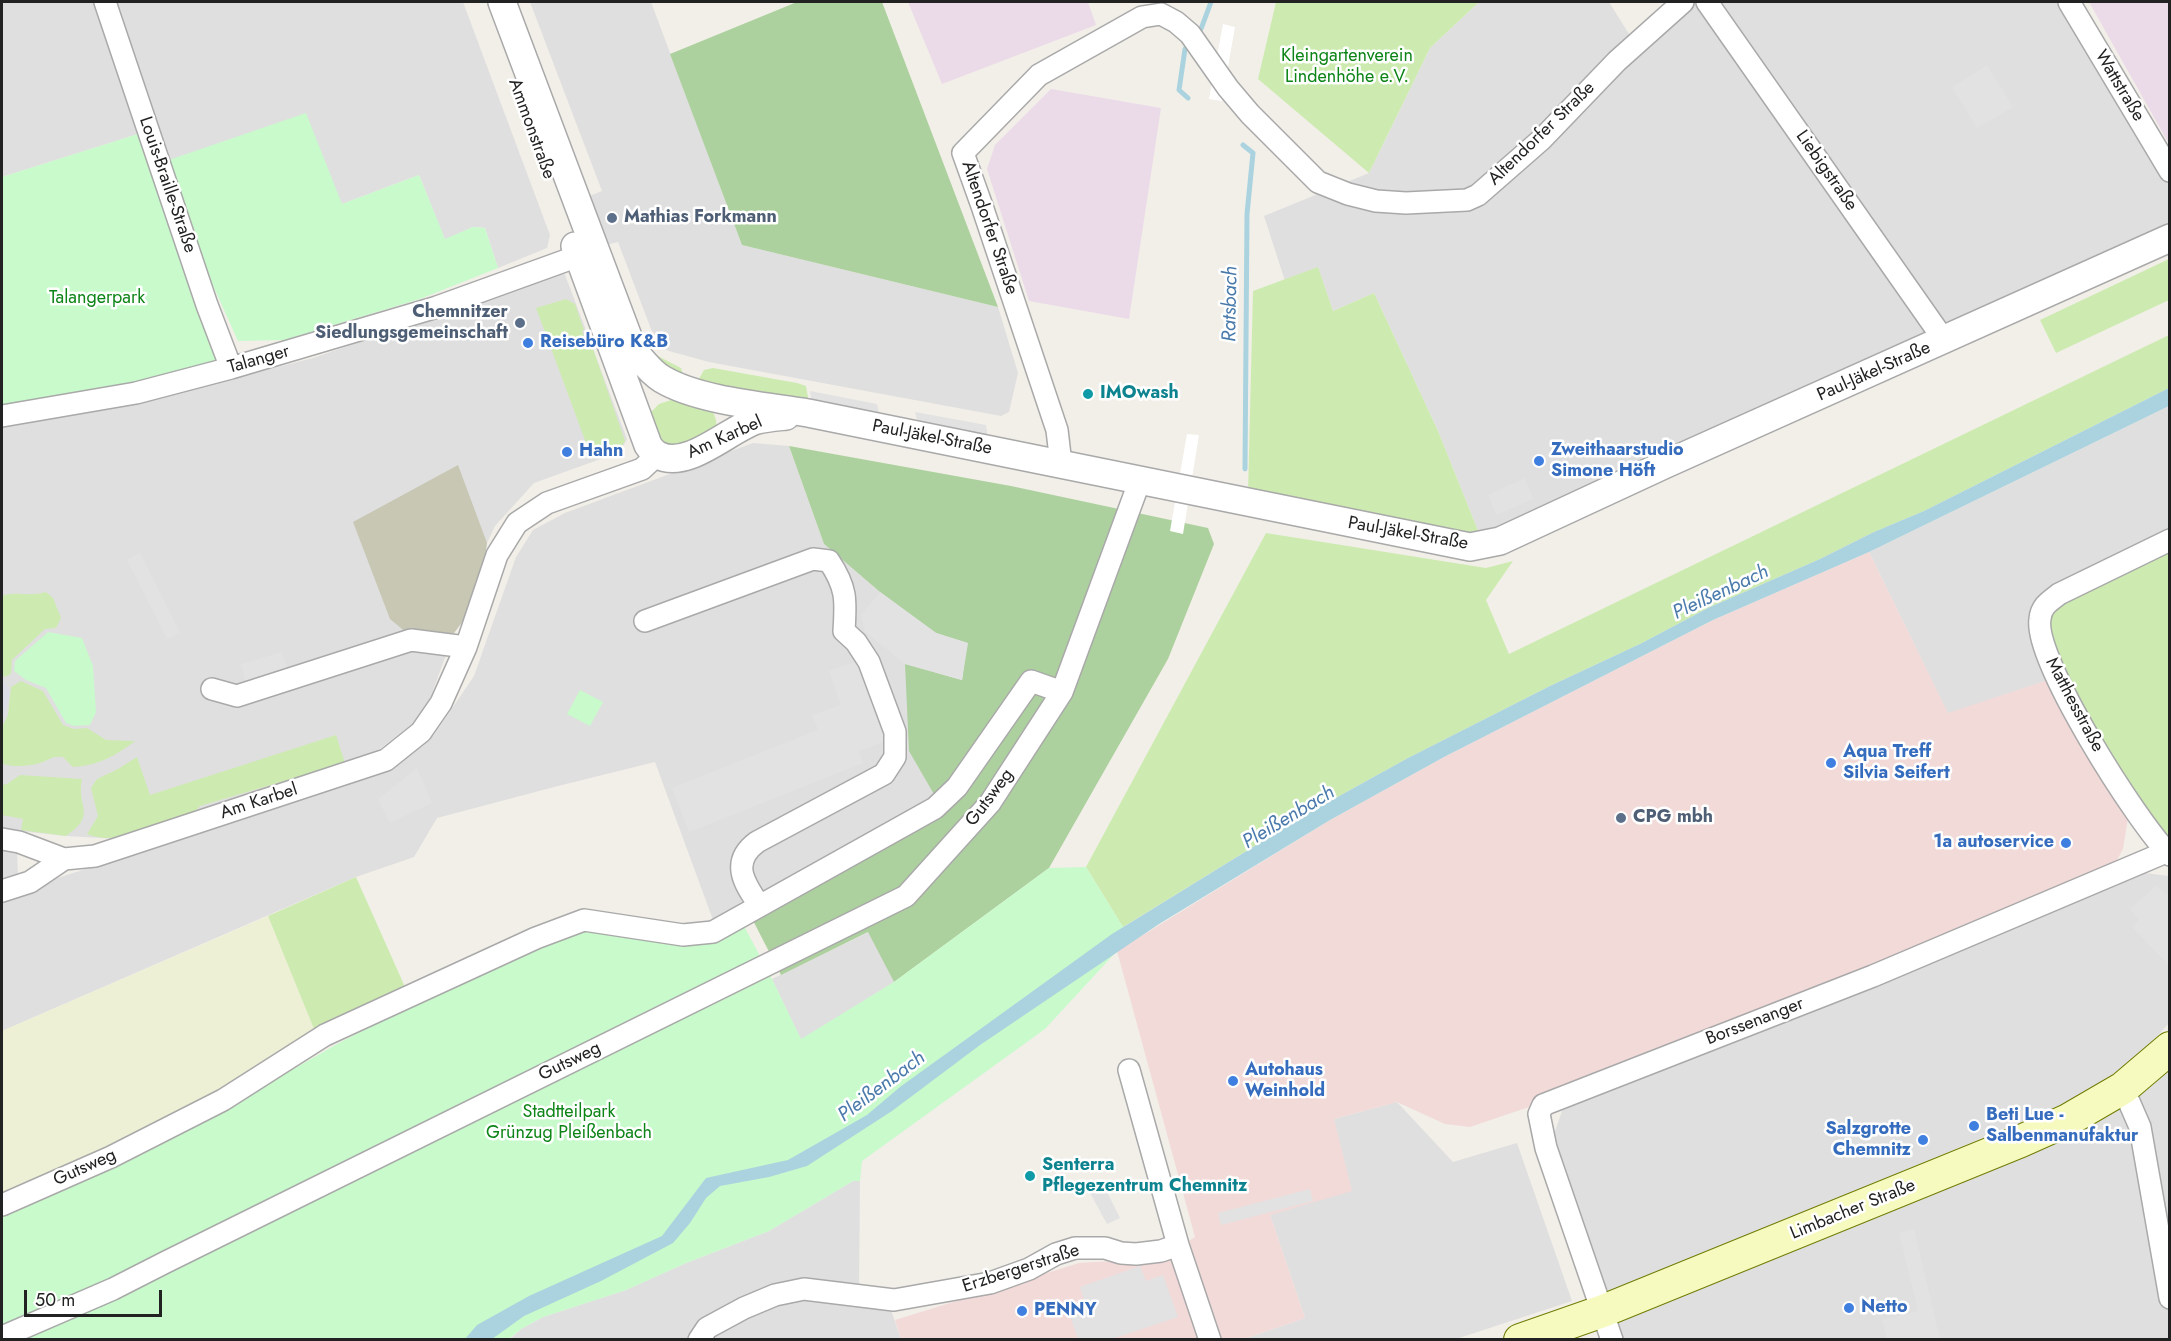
<!DOCTYPE html>
<html>
<head>
<meta charset="utf-8">
<style>
	body { margin:0 }
	#map { position:relative; width:2171px; height:1341px; overflow:hidden; background:#f2efe9; font-family:Jost,sans-serif }
	canvas { display:block }
	.frame { position:absolute; inset:0; border:3px solid #222; pointer-events:none }
	.scale { position:absolute; left:24px; top:1290px; width:138px; height:27px; box-sizing:border-box; border:3px solid #222; border-top:0; padding-left:8px; font-size:18px; line-height:21px; white-space:nowrap; color:#222; -webkit-text-stroke:4px #fff; paint-order:stroke }
</style>
</head>
<body>
<div id="map">
<canvas width="2171" height="1341"></canvas>
<div class="frame"></div>
<div class="scale">50 m</div>
</div>
<script>
const ctx = document.querySelector('canvas').getContext('2d');
ctx.lineJoin = 'round';
function fillPath(path, color) { ctx.fillStyle = color; ctx.fill(path, 'evenodd'); }
function strokePath(path, color, width, dash) { ctx.strokeStyle = color; ctx.lineWidth = width; ctx.lineCap = dash ? 'butt' : 'round'; ctx.setLineDash(dash || []); ctx.stroke(path); }
function label(font, color, halo, rows, align = 'center') {
  ctx.font = font + ' Jost,sans-serif'; ctx.lineWidth = 5; ctx.setLineDash([]); ctx.textBaseline = 'middle'; ctx.strokeStyle = halo; ctx.fillStyle = color; for (const [text, x, y, turn = 0] of rows) {
    ctx.save(); ctx.translate(x, y); ctx.rotate((+turn || 0) * Math.PI / 180); ctx.textAlign = isNaN(turn) ? turn : align; if (halo) ctx.strokeText(text, 0, 0); ctx.fillText(text, 0, 0); ctx.restore();
  }
}
fillPath(new Path2D(`
	M 2,2 L 94,2 L 138,134 L 2,177 Z
	M 112,2 L 463,2 L 550,235 L 547,248 L 498,268 L 485,228 L 473,227 L 445,240 L 419,175 L 342,204 L 166,161 Z
	M 530,2 L 651,2 L 742,245 L 998,307 L 1018,373 L 1009,412 L 1001,416 L 709,362 L 669,351 L 660,346 L 651,329 L 618,242 L 606,245 L 587,197 L 602,191 Z
	M 1479,2 L 1609,2 L 1639,50 L 1689,2 L 2067,2 L 2170,187 L 2169,232 L 1483,543 L 1438,431 L 1374,293 L 1333,311 L 1318,268 L 1285,281 L 1264,216 L 1369,173 L 1430,48 Z
	M 564,272 L 627,439 L 620,452 L 534,483 L 495,526 L 487,543 L 483,570 L 466,617 L 454,633 L 424,715 L 361,763 L 118,839 L 66,836 L 2,829 L 2,426 L 215,383 L 313,358 Z
	M 2169,406 L 2169,540 L 2057,677 L 1948,714 L 1869,552 Z
	M 753,443 L 789,446 L 824,544 L 880,592 L 936,633 L 936,796 L 713,920 L 655,762 L 558,786 L 437,818 L 414,857 L 356,877 L 2,1031 L 2,896 L 330,790 L 391,768 L 434,735 L 474,676 L 516,557 L 533,530 L 565,513 Z
	M 2,843 L 17,850 L 18,876 L 2,887 Z
	M 2145,873 L 2169,876 L 2169,1023 L 2130,1066 L 2076,1099 L 1606,1294 L 1553,1137 L 1563,1108 Z
	M 869,932 L 894,982 L 801,1040 L 772,979 Z
	M 2169,1069 L 2169,1339 L 1621,1339 L 1611,1311 L 2031,1151 L 2151,1087 Z
	M 1397,1102 L 1453,1162 L 1517,1143 L 1572,1301 L 1456,1339 L 1241,1340 L 1305,1318 L 1270,1215 L 1334,1119 Z
	M 853,1181 L 860,1181 L 859,1286 L 889,1304 L 901,1339 L 509,1340 L 521,1329 L 543,1317 L 626,1290 L 686,1263 L 769,1231 Z`), '#e0dfdf');
fillPath(new Path2D(`
	M 1869,552 L 1948,713 L 2057,677 L 2128,818 L 2123,849 L 2117,860 L 2106,870 L 1915,950 L 1541,1094 L 1529,1107 L 1470,1127 L 1445,1124 L 1397,1102 L 1334,1119 L 1352,1191 L 1270,1215 L 1305,1318 L 1241,1340 L 901,1339 L 895,1320 L 1079,1263 L 1161,1258 L 1195,1237 L 1117,951 L 1330,820 L 1444,757 L 1713,620 Z`), '#f2dad9');
fillPath(new Path2D(`
	M 908,2 L 1088,2 L 1096,25 L 942,84 Z
	M 2089,2 L 2169,2 L 2169,144 Z
	M 1051,89 L 1161,108 L 1129,319 L 1029,301 L 987,169 L 995,145 Z`), '#ebdbe8');
fillPath(new Path2D(`
	M 458,465 L 487,543 L 483,570 L 466,617 L 454,633 L 441,635 L 407,633 L 390,619 L 353,522 Z`), '#c7c7b4');
fillPath(new Path2D(`
	M 268,916 L 316,1034 L 212,1098 L 2,1194 L 2,1031 Z`), '#eef0d5');
fillPath(new Path2D(`
	M 1276,2 L 1479,2 L 1430,48 L 1369,173 L 1258,79 Z
	M 2169,259 L 2169,300 L 2056,353 L 2040,320 Z
	M 1318,267 L 1333,311 L 1374,293 L 1438,431 L 1483,543 L 1248,493 L 1253,291 Z
	M 566,299 L 575,304 L 584,330 L 582,331 L 585,340 L 590,340 L 625,441 L 620,449 L 592,459 L 536,308 Z
	M 2169,335 L 2169,388 L 1924,511 L 1874,532 L 1820,559 L 1708,608 L 1642,643 L 1550,686 L 1408,758 L 1305,815 L 1123,927 L 1086,867 L 1266,533 L 1486,568 L 1513,561 L 1486,600 L 1509,654 Z
	M 643,340 L 656,355 L 681,368 L 683,374 L 654,362 Z
	M 713,368 L 797,383 L 806,386 L 809,403 L 697,382 L 704,370 Z
	M 671,400 C 696,406 717,398 717,431 L 683,446 L 666,446 L 649,432 L 650,413 L 659,404 Z
	M 2169,540 L 2169,854 L 2057,677 L 2044,606 Z
	M 46,592 L 53,598 L 61,618 L 56,628 L 45,629 L 12,660 L 11,674 L 5,677 L 2,675 L 2,596 C 16,591 31,597 46,592 Z
	M 21,681 L 43,691 L 63,725 L 74,729 L 87,728 L 106,740 L 135,741 C 113,757 100,765 73,767 L 63,757 C 50,756 51,760 40,763 C 30,766 10,768 2,763 L 2,727 L 8,715 L 11,687 Z
	M 336,735 L 345,763 L 200,806 L 193,814 C 163,824 117,847 87,834 L 98,816 L 91,788 L 97,779 L 118,769 L 137,757 L 150,795 Z
	M 20,775 L 82,779 C 76,808 98,814 66,836 L 21,830 L 23,819 L 2,815 L 2,785 L 7,784 Z
	M 356,877 L 405,987 L 316,1034 L 268,916 Z`), '#cdebb0');
fillPath(new Path2D(`
	M 797,2 L 882,2 L 998,307 L 742,245 L 670,54 Z
	M 789,446 L 1011,486 L 1208,528 L 1214,544 L 1168,659 L 1049,868 L 894,982 L 868,932 L 781,975 L 744,903 L 935,796 L 909,751 L 905,664 L 962,680 L 967,643 L 936,633 L 880,592 L 824,544 Z`), '#add19e');
fillPath(new Path2D(`
	M 306,113 L 342,204 L 419,175 L 445,239 L 473,227 L 485,228 L 498,268 L 420,299 L 284,340 L 238,341 L 193,241 L 166,161 Z
	M 138,134 L 200,301 L 227,366 L 2,411 L 2,177 Z
	M 48,632 L 82,638 L 93,666 L 96,712 L 90,725 L 74,726 L 66,723 L 46,688 L 26,680 L 14,671 L 15,661 Z
	M 580,690 L 603,702 L 590,726 L 567,714 Z
	M 1086,867 L 1123,927 L 1117,951 L 1045,1029 L 862,1161 L 860,1181 L 853,1181 L 769,1231 L 686,1263 L 626,1290 L 543,1317 L 521,1329 L 509,1339 L 2,1339 L 2,1211 L 240,1100 L 337,1044 L 489,965 L 582,926 L 743,924 L 772,979 L 801,1039 L 894,982 L 1049,868 Z`), '#c8facc');
fillPath(new Path2D(`
	M 1987,65 L 2013,107 L 1977,128 L 1952,87 Z
	M 810,391 L 877,404 L 880,417 L 812,403 Z
	M 915,412 L 986,425 L 988,437 L 918,423 Z
	M 1525,478 L 1533,499 L 1496,515 L 1488,495 Z
	M 140,553 L 180,633 L 167,639 L 127,560 Z
	M 880,592 L 936,633 L 968,643 L 962,680 L 905,664 L 865,632 L 861,615 Z
	M 282,652 L 288,670 L 246,684 L 241,664 Z
	M 859,660 L 888,740 L 859,751 L 863,763 L 689,832 L 672,788 L 818,730 L 812,715 L 841,705 L 829,671 Z
	M 417,768 L 432,803 L 390,823 L 378,799 Z
	M 2157,885 L 2166,895 L 2169,892 L 2169,966 L 2132,927 L 2139,920 L 2130,909 Z
	M 1103,1184 L 1120,1218 L 1107,1224 L 1089,1191 Z
	M 1310,1189 L 1313,1201 L 1221,1225 L 1218,1213 Z
	M 1914,1229 L 1940,1339 L 1887,1339 L 1882,1320 L 1918,1311 L 1899,1233 Z
	M 1140,1266 L 1146,1281 L 1163,1275 L 1178,1317 L 1112,1339 L 1078,1339 L 1068,1310 L 1085,1303 L 1080,1287 Z`), '#e2e2e2');
fillPath(new Path2D(`
	M 2,679 L 10,691 L 5,714 L 2,720 Z`), '#dddde8');
fillPath(new Path2D(`
	M 2169,388 L 2169,406 L 1869,552 L 1713,620 L 1444,757 L 1330,820 L 1159,924 L 980,1045 L 892,1111 L 807,1166 L 769,1177 L 720,1186 L 706,1198 L 690,1223 L 673,1243 L 601,1281 L 524,1316 L 492,1339 L 465,1339 L 477,1325 L 529,1296 L 662,1236 L 706,1178 L 788,1160 L 867,1115 L 900,1087 L 1112,934 L 1305,815 L 1408,758 L 1550,686 L 1642,643 L 1708,608 L 1820,559 L 1874,532 L 1924,511 Z`), '#aad3df');
fillPath(new Path2D(`
	M 1223,24 L 1235,27 L 1222,101 L 1209,99 Z
	M 1187,434 L 1199,435 L 1183,534 L 1170,531 Z`), '#fff');
strokePath(new Path2D(`
	M 1201,29 L 1211,2
	M 1185,49 L 1179,90 L 1188,98
	M 1243,145 L 1253,153 L 1247,214 L 1245,469`), '#aad3df', 5);
const minor = new Path2D(`
	M 105,2 L 207,305 L 231,368
	M 1707,2 L 1944,340
	M 2069,2 L 2170,171
	M 2,416 L 136,393 L 231,368 L 437,307 L 592,251
	M 1061,464 L 1057,430 L 982,206 L 963,153 L 1039,75 L 1142,17 L 1161,14 L 1176,22 L 1190,34 L 1228,88 L 1250,114 L 1318,182 L 1348,194 L 1376,201 L 1406,203 L 1467,200 L 1478,195 L 1542,139 L 1617,61 L 1683,2
	M 2170,540 L 2059,594 C 2050,601 2041,606 2040,619 C 2033,659 2138,824 2170,855
	M 645,621 L 813,559 L 829,561 C 847,588 846,600 844,631 L 856,642 L 869,662 L 895,732 L 895,757 L 884,774 L 757,842 C 730,862 744,883 759,905
	M 212,689 L 237,696 L 411,640 L 466,647
	M 2,839 L 19,842 L 64,859
	M 2,891 L 30,882 L 64,859 L 95,856 L 386,760 L 421,732 L 441,703 L 466,647 L 497,555 L 517,523 L 547,503 L 642,469 L 657,455
	M 1129,1070 L 1178,1245 L 1210,1340
	M 2123,1088 L 2140,1127 L 2170,1298
	M 2,1205 L 111,1157 L 223,1100 L 325,1035 L 536,938 L 584,920 L 683,935 L 713,932 L 935,808 L 957,787 L 1031,681 L 1062,692
	M 2,1337 L 113,1289 L 166,1262 L 906,896 L 990,803 L 1062,692 L 1140,480
	M 699,1340 L 707,1328 L 744,1308 L 775,1295 L 804,1289 L 894,1300 L 990,1283 L 1029,1269 L 1056,1254 L 1075,1248 L 1105,1248 L 1121,1253 L 1136,1254 L 1161,1251 L 1178,1245
	M 1612,1340 L 1546,1148 L 1539,1114 L 1543,1105 L 1873,976 L 2166,852`);
const tertiary = new Path2D(`
	M 502,2 L 633,350 C 642,360 650,372 662,379 C 699,401 765,406 808,413 L 1470,547 L 1500,541 L 1666,464 L 2170,238
	M 575,246 L 648,445 C 650,448 654,453 658,455 C 687,471 729,429 757,420 C 766,418 777,417 786,416`);
const secondary = new Path2D(`
	M 1520,1340 L 1603,1311 L 2021,1141 L 2068,1120 L 2123,1088 L 2170,1048`);
strokePath(minor, '#a9a9a9', 24);
strokePath(tertiary, '#a9a9a9', 30);
strokePath(secondary, '#707d05', 34);
strokePath(minor, '#fff', 21);
strokePath(tertiary, '#fff', 27);
strokePath(secondary, '#f7fabf', 32);
for (const [x, y, r, color] of [
	[612,218,6,"#5c6f8a"],
	[520,323,6,"#5c6f8a"],
	[528,343,6,"#3f7fe0"],
	[1088,394,6,"#0f9aa8"],
	[567,452,6,"#3f7fe0"],
	[1539,461,6,"#3f7fe0"],
	[1831,763,6,"#3f7fe0"],
	[1621,818,6,"#5c6f8a"],
	[2066,843,6,"#3f7fe0"],
	[1233,1081,6,"#3f7fe0"],
	[1974,1126,6,"#3f7fe0"],
	[1923,1140,6,"#3f7fe0"],
	[1030,1176,6,"#0f9aa8"],
	[1849,1308,6,"#3f7fe0"],
	[1022,1311,6,"#3f7fe0"]
]) { const dot = new Path2D(); dot.arc(x, y, r, 0, 2 * Math.PI); ctx.fillStyle = color; ctx.fill(dot); strokePath(dot, '#fff', 2); }
label('18px', '#0c8416', '#fff', [
	["Kleingartenverein",1347,57],
	["Lindenhöhe e.V.",1347,78],
	["Talangerpark",97,299],
	["Stadtteilpark",569,1113],
	["Grünzug Pleißenbach",569,1134]
]);
label('18px', '#222', '#fff', [
	["Wattstraße",2119,86,59],
	["Ammonstraße",531,129,70],
	["Altendorfer Straße",1542,134,-44],
	["Liebigstraße",1826,171,55],
	["Louis-Braille-Straße",167,185,71],
	["Altendorfer Straße",989,228,71],
	["Talanger",259,360,-16],
	["Paul-Jäkel-Straße",1874,372,-24],
	["Am Karbel",725,438,-24],
	["Paul-Jäkel-Straße",932,438,11],
	["Paul-Jäkel-Straße",1408,534,10],
	["Matthesstraße",2074,705,62],
	["Gutsweg",990,798,-53],
	["Am Karbel",259,802,-18],
	["Borssenanger",1755,1022,-21],
	["Gutsweg",570,1062,-26],
	["Gutsweg",85,1168,-24],
	["Limbacher Straße",1853,1210,-22],
	["Erzbergerstraße",1021,1269,-18]
]);
label('bold 18px', '#4e5e75', '#fff', [
	["Mathias Forkmann",624,218],
	["Chemnitzer",508,313,"right"],
	["Siedlungsgemeinschaft",508,334,"right"],
	["CPG mbh",1633,818]
], 'left');
label('bold 18px', '#366cbe', '#fff', [
	["Reisebüro K&B",540,343],
	["Zweithaarstudio",1551,451],
	["Simone Höft",1551,472],
	["Hahn",579,452],
	["Aqua Treff",1843,753],
	["Silvia Seifert",1843,774],
	["1a autoservice",2054,843,"right"],
	["Autohaus",1245,1071],
	["Weinhold",1245,1092],
	["Beti Lue -",1986,1116],
	["Salbenmanufaktur",1986,1137],
	["Salzgrotte",1911,1130,"right"],
	["Chemnitz",1911,1151,"right"],
	["Netto",1861,1308],
	["PENNY",1034,1311]
], 'left');
label('bold 18px', '#0d838f', '#fff', [
	["IMOwash",1100,394],
	["Senterra",1042,1166],
	["Pflegezentrum Chemnitz",1042,1187]
], 'left');
label('italic 20px', '#4a7aab', '#fff', [
	["Ratsbach",1231,304,-89],
	["Pleißenbach",1721,593,-25],
	["Pleißenbach",1289,818,-31],
	["Pleißenbach",882,1087,-37]
]);
</script>
</body>
</html>
